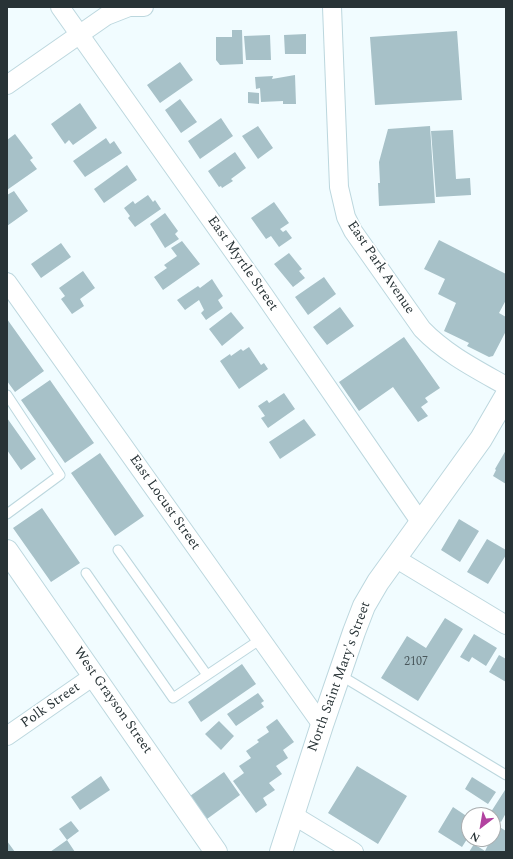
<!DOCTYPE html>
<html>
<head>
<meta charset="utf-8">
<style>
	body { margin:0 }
	#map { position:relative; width:513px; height:859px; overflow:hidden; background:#f1fcff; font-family:Spectral,serif }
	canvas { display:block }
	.frame { position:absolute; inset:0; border:8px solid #283336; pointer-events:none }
	.north { position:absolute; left:461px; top:807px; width:40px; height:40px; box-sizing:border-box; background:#fff; border:1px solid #a9adaf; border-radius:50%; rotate:211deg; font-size:11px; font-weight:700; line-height:16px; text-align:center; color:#283336 }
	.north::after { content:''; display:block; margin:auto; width:14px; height:18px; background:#b243a0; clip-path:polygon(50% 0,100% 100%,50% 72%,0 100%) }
</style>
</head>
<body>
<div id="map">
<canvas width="513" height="859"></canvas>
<div class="frame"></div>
<div class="north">N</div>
</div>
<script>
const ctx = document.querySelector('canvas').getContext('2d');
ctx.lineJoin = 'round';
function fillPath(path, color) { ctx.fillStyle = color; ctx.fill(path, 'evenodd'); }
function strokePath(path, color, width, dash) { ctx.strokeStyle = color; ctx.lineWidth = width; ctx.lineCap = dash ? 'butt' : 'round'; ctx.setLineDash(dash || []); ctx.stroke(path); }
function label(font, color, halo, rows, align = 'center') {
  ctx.font = font + ' Spectral,serif'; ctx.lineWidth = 4; ctx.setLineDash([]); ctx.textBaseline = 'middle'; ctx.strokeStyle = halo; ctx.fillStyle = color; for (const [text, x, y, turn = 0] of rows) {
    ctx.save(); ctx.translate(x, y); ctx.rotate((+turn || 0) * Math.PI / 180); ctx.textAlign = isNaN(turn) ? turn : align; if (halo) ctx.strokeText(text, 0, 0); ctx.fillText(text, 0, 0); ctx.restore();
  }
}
fillPath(new Path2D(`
	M 232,30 L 242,30 L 243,64 L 220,65 L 216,60 L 216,37 L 232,37 Z
	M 457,31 L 462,100 L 375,105 L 370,37 Z
	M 306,34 L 306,54 L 285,54 L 284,35 Z
	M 270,35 L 271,60 L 246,60 L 244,36 Z
	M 180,62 L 193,80 L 160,103 L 147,85 Z
	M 295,75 L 296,104 L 283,104 L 283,101 L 261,102 L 260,88 L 256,89 L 255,77 L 273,76 L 272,79 Z
	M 248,92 L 259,93 L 259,104 L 248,103 Z
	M 180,99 L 197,122 L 181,133 L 165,110 Z
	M 80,103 L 97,128 L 73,145 L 69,140 L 65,144 L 51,124 Z
	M 221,118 L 233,136 L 200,159 L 188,141 Z
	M 258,126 L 273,148 L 258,159 L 242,136 Z
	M 430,126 L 435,203 L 379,206 L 378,183 L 380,183 L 379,162 L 388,129 Z
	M 453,130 L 456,179 L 470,178 L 471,195 L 436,197 L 431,131 Z
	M 15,134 L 33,158 L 30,160 L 37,169 L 7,190 L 7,140 Z
	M 106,138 L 110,144 L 114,141 L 122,153 L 85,177 L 73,161 Z
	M 235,152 L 246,168 L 231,179 L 233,181 L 222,188 L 221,186 L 219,187 L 208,171 Z
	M 127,165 L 137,180 L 104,203 L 94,189 Z
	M 14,191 L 28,211 L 7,226 L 7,195 Z
	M 148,195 L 153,202 L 155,200 L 161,209 L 135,227 L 128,218 L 130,216 L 124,208 L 133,201 L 135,204 Z
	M 274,202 L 289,223 L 280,229 L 283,232 L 286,230 L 292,238 L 279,247 L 271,236 L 266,239 L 251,218 Z
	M 165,213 L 178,231 L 175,234 L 179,239 L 165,248 L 150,224 Z
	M 439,240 L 506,274 L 506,300 L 499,313 L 506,317 L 506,331 L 493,356 L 489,357 L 467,346 L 469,343 L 444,331 L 456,303 L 438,294 L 445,279 L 424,269 Z
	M 182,241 L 200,264 L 163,290 L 154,277 L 167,268 L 164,265 L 177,256 L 171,248 Z
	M 61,243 L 71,257 L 41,278 L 31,264 Z
	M 289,253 L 302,269 L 299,271 L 305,278 L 293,287 L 274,264 Z
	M 83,271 L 95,288 L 80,299 L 84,306 L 72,314 L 61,299 L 65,296 L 59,288 Z
	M 324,277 L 336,294 L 308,315 L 295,297 Z
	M 212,279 L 223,296 L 218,300 L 223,308 L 206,320 L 201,313 L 204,310 L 199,300 L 185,310 L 177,300 L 198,286 L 200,288 Z
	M 340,307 L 354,326 L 327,345 L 313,327 Z
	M 231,312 L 244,328 L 222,346 L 209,329 Z
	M 7,319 L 44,371 L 15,392 L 7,381 Z
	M 404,337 L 440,388 L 425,398 L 428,402 L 421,407 L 428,416 L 418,422 L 393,387 L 359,411 L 339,382 Z
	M 249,347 L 261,365 L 264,363 L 268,369 L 239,389 L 220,361 L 230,354 L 231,356 L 241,349 L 243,351 Z
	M 50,380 L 94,443 L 65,463 L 21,400 Z
	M 284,393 L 295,409 L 268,428 L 261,418 L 265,416 L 258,406 L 267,400 L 269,403 Z
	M 7,418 L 36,459 L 21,470 L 7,450 Z
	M 304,419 L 316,435 L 280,459 L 269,442 Z
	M 506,450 L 506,484 L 493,476 L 496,470 L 495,469 Z
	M 100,453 L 144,516 L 115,536 L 71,473 Z
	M 42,508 L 80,563 L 51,582 L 13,528 Z
	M 459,519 L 479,531 L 460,562 L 441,550 Z
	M 487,539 L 506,550 L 506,555 L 488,584 L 467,572 Z
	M 445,618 L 463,629 L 418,701 L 381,678 L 407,636 L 426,648 Z
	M 474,634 L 497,648 L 486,666 L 472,657 L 469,662 L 460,657 Z
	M 499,655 L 506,659 L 506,682 L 489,672 Z
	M 242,664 L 256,684 L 201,722 L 188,702 Z
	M 258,693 L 264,701 L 261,703 L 264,707 L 236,726 L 227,714 Z
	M 277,719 L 294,742 L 283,750 L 288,758 L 276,766 L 282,774 L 269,783 L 275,790 L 263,798 L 267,805 L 256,813 L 233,781 L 244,773 L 239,766 L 251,758 L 246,751 L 259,742 L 257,740 L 269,732 L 266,727 Z
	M 219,721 L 234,736 L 221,750 L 205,734 Z
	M 357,766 L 407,796 L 378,844 L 328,813 Z
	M 224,772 L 240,795 L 207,819 L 190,796 Z
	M 101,776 L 110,790 L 80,810 L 71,797 Z
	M 472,777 L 496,792 L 488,804 L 465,789 Z
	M 505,790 L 506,813 L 501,822 L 493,817 L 493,815 L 489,815 Z
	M 453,807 L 468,817 L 463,824 L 469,827 L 469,836 L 462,847 L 438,832 Z
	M 71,821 L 79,831 L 67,840 L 59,829 Z
	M 498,826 L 506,831 L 506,852 L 469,852 L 474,844 L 485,851 L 491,839 L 493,839 Z
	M 67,840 L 75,852 L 50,852 Z
	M 7,841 L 15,852 L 7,852 Z`), '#a7c1c8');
const lane = new Path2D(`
	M 7,395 L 60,475 L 7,514
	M 118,550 L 207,675
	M 86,573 L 173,698 L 261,639
	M 340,675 L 506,775`);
const street = new Path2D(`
	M 60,7 L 264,295 L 421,523
	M 332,7 L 339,187 L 346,217 L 353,231 L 422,329 C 446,354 476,369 506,386
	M 7,85 L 106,16 L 129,7 L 144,7
	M 7,282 L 322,725
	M 395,558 L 506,625
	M 7,736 L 95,675
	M 293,815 L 354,852`);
const secondary = new Path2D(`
	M 7,551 L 216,852
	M 281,852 L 322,725 L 354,632 L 364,606 L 378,582 L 481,439 L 506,396`);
strokePath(lane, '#bcd7de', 11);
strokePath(street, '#bcd7de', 20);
strokePath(secondary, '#bcd7de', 24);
strokePath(lane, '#fff', 9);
strokePath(street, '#fff', 18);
strokePath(secondary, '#fff', 22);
label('12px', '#48565a', null, [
	["2107",416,663]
]);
label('14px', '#283336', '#fff', [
	["East Myrtle Street",242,264,55],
	["East Park Avenue",380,268,56],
	["East Locust Street",164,503,55],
	["North Saint Mary's Street",340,677,-70],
	["West Grayson Street",112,701,55],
	["Polk Street",51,706,-35]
]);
</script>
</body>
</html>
